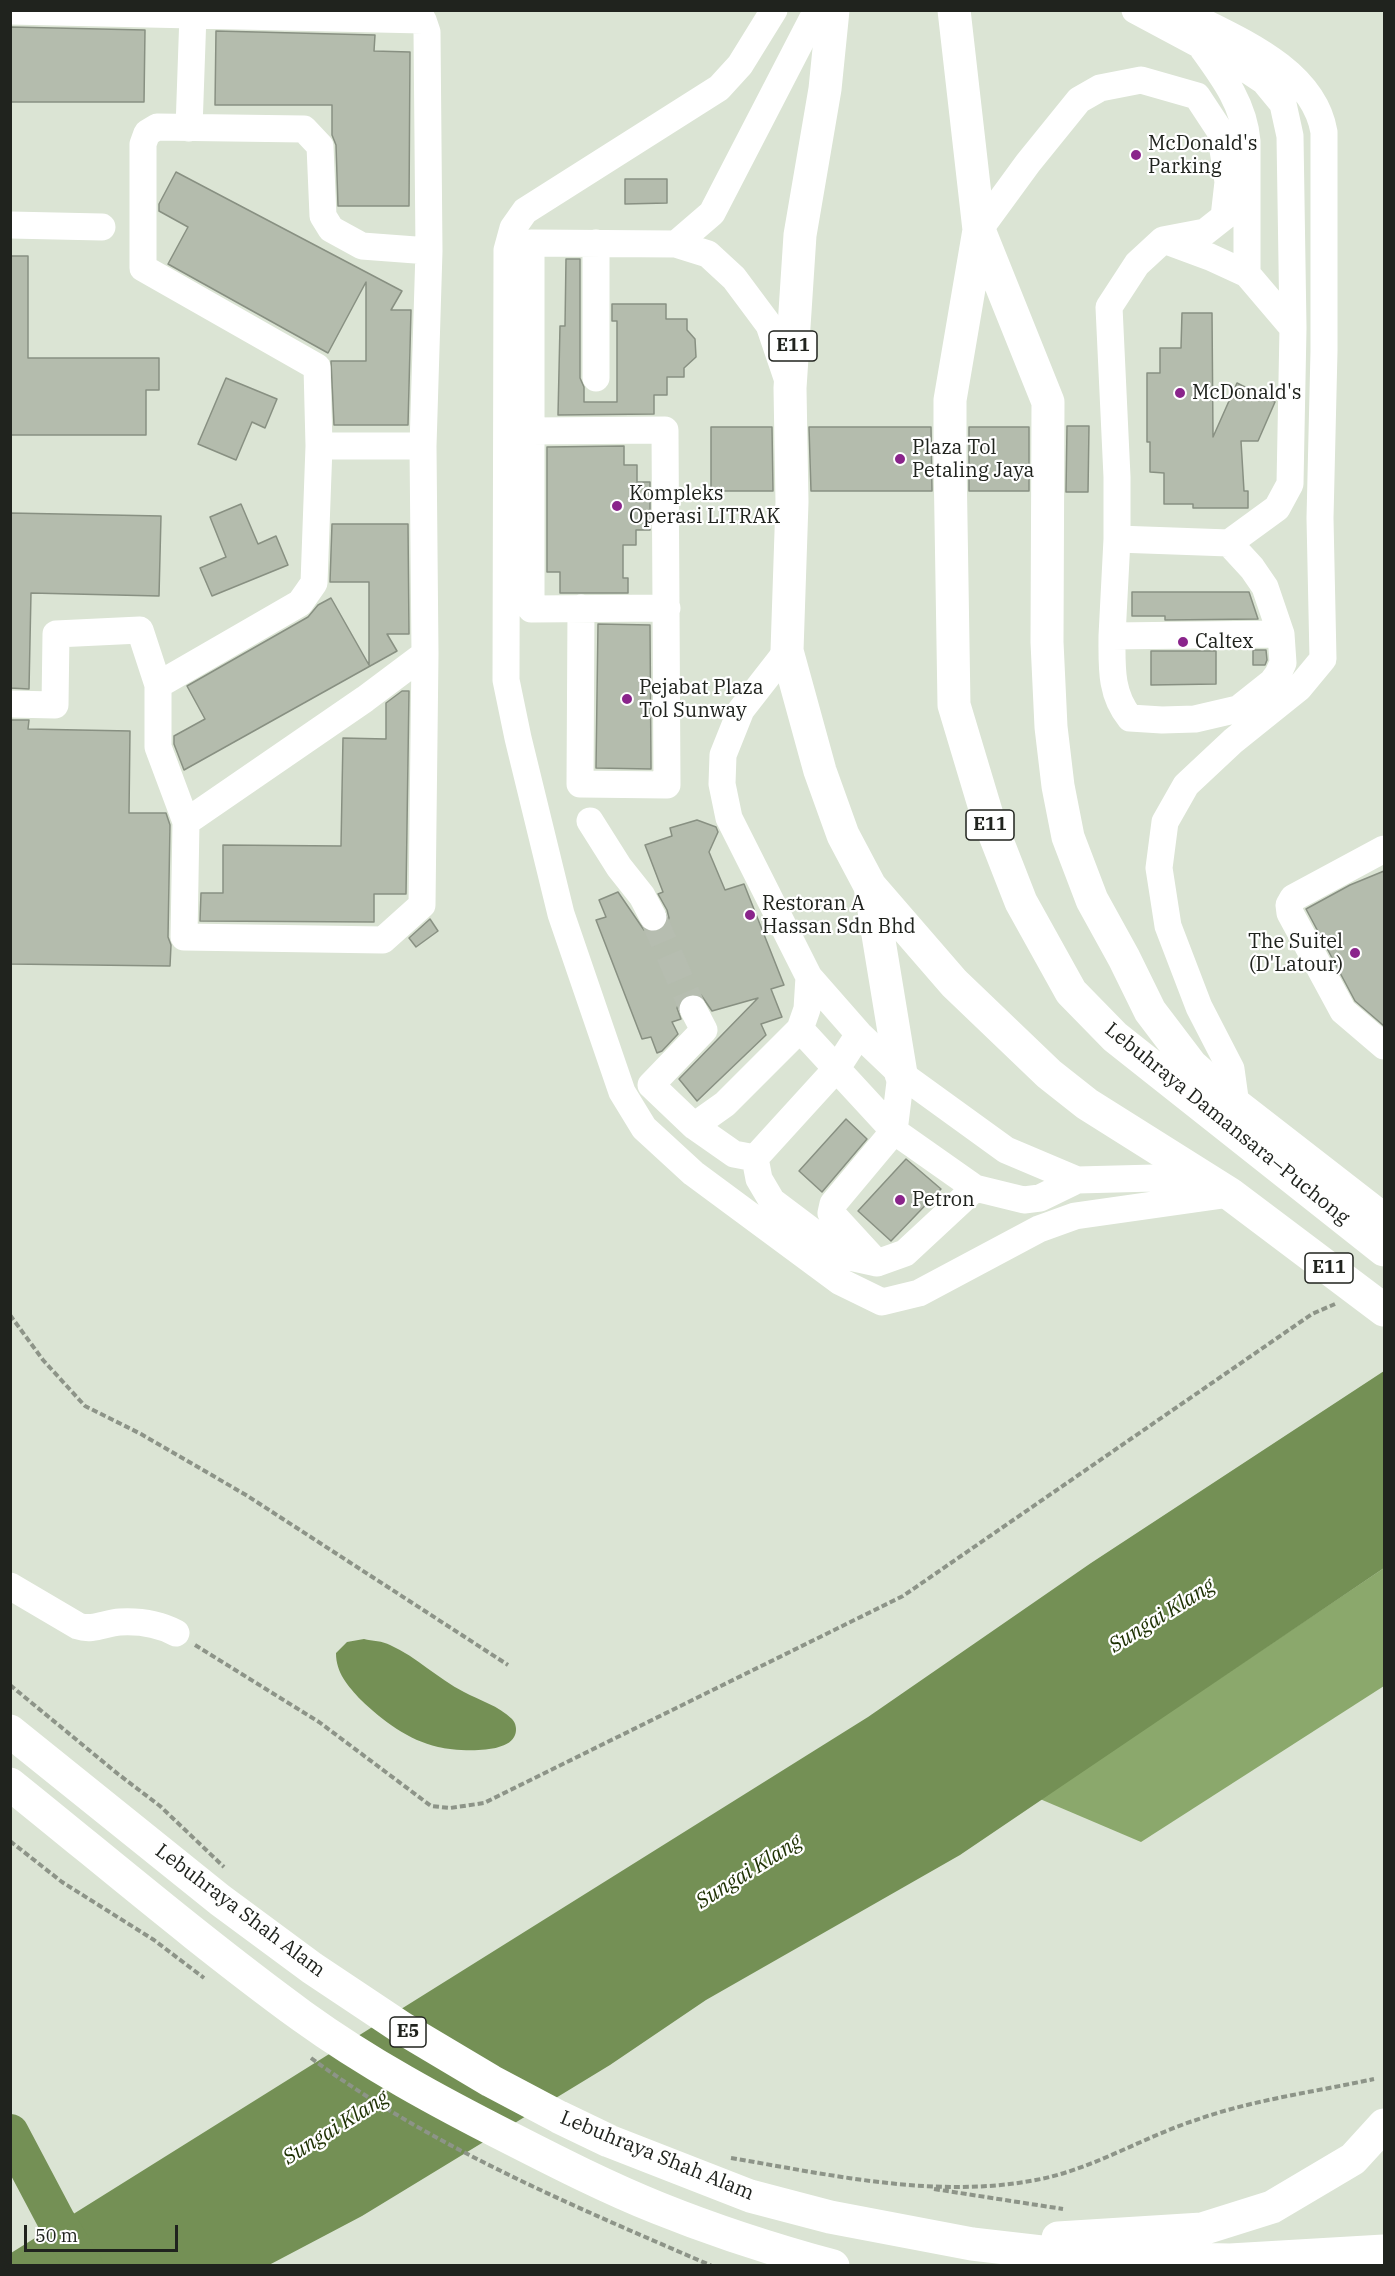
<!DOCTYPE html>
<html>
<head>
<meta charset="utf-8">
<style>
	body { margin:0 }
	#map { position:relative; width:1395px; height:2276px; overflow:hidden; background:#dbe4d4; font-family:"IBM Plex Serif",serif }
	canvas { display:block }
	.frame { position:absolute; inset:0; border:12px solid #20231e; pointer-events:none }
	.scale { position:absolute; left:24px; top:2225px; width:154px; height:27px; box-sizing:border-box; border:3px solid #20231e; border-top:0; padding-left:8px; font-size:18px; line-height:21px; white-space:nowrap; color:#20231e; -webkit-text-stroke:4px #fff; paint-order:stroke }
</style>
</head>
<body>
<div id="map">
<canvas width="1395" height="2276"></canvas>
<div class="frame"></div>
<div class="scale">50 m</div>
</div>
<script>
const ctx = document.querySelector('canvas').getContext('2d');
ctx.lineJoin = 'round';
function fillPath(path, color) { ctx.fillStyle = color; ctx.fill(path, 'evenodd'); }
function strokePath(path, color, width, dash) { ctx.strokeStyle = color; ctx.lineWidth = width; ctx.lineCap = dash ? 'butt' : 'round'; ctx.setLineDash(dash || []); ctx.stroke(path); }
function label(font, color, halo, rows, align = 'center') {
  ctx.font = font + ' "IBM Plex Serif",serif'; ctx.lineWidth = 4.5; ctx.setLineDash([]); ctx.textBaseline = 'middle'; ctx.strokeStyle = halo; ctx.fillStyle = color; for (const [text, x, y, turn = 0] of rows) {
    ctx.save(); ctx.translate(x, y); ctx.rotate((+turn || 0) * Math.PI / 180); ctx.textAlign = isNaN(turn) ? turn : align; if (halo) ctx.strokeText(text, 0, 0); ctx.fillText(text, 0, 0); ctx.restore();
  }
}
fillPath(new Path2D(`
	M 1384,1568 L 1384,1686 L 1141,1842 L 1040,1799 Z`), '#8ba86c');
fillPath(new Path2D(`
	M 1384,1371 L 1384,1568 L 960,1855 L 706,2000 L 610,2065 L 362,2216 L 269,2265 L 11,2266 L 11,2253 L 868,1717 L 1091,1563 Z
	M 364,1639 C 372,1641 383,1641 390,1645 C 417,1657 438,1679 464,1692 C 479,1700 499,1706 512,1719 C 516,1723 517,1730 515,1735 C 508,1755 455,1751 438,1747 C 408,1740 383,1721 361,1700 C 348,1686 336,1673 336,1653 L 347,1642 Z`), '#749055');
strokePath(new Path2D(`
	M 10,2133 L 57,2222 L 84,2266`), '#749055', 38);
const building = new Path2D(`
	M 10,27 L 145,30 L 144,102 L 10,102 Z
	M 216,31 L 375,35 L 374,51 L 410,52 L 409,206 L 338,206 L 336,145 L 332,135 L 332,105 L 215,105 Z
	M 176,172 L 402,291 L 391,310 L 411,310 L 408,425 L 334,425 L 331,361 L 366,361 L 366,282 L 328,353 L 168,264 L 188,227 L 159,211 L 159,204 Z
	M 625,179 L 667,179 L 667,203 L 625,204 Z
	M 10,256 L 28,256 L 28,358 L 159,358 L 159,390 L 146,390 L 146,435 L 10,435 Z
	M 566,259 L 580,259 L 580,378 L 584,387 L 584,402 L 617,402 L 617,321 L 612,321 L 612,304 L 666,304 L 666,319 L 687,319 L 687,330 L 695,339 L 696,357 L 684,368 L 684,377 L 667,377 L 667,395 L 654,395 L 654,414 L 558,415 L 560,326 L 565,326 Z
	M 1182,313 L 1212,313 L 1213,437 L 1237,383 L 1275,402 L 1258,441 L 1241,441 L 1244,491 L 1248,491 L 1248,508 L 1193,508 L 1193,504 L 1164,504 L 1164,473 L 1150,472 L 1150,442 L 1147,442 L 1147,373 L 1160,373 L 1160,348 L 1181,348 Z
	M 226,378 L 277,399 L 265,428 L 252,422 L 236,460 L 198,444 Z
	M 1067,426 L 1089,426 L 1088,492 L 1066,492 Z
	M 711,427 L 772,427 L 773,491 L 711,491 Z
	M 809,427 L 931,427 L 932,491 L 811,491 Z
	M 969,427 L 1029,427 L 1029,491 L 969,491 Z
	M 624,446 L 624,465 L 637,465 L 637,482 L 650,482 L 650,530 L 636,530 L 636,545 L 623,545 L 623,578 L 628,578 L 628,593 L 560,593 L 560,572 L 547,572 L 547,447 Z
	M 241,504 L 258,544 L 276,536 L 288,565 L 212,596 L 200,568 L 226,557 L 210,517 Z
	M 10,513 L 161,516 L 159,596 L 31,593 L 29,689 L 10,688 Z
	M 332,524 L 408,524 L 409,634 L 387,634 L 397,651 L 184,770 L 174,744 L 174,736 L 205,719 L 187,686 L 308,617 L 318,605 L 331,598 L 369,665 L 369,582 L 330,582 Z
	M 1132,592 L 1249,592 L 1258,619 L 1165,620 L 1165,616 L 1132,616 Z
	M 598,624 L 650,625 L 651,769 L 596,768 Z
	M 1253,650 L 1266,650 L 1267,660 L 1265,665 L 1253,665 Z
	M 1151,651 L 1216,651 L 1216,684 L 1151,685 Z
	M 402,691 L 409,691 L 406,894 L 374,894 L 374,922 L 200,921 L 201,893 L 223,893 L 223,845 L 341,846 L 343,738 L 386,739 L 386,703 Z
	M 10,720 L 29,720 L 28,729 L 130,731 L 129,813 L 166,813 L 170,825 L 168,937 L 171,945 L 170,966 L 10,964 Z
	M 697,820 L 716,827 L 718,832 L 709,852 L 725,890 L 744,884 L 784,985 L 771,989 L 782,1017 L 761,1024 L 766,1035 L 697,1101 L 679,1079 L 758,998 L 712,1011 L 701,995 L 693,993 L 685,995 L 680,1000 L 677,1008 L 681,1019 L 672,1022 L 678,1034 L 662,1051 L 657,1053 L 651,1037 L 642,1039 L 596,920 L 606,917 L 599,900 L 618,892 L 644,930 L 653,933 L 661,931 L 666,926 L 669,918 L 667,910 L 658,894 L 663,892 L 645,845 L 672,836 L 670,828 Z
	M 1384,871 L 1384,1026 L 1355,1001 L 1306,909 L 1350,885 Z
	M 430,919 L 438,931 L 416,947 L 409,938 Z
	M 846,1119 L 867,1139 L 822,1192 L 799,1171 Z
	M 906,1159 L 941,1189 L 891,1241 L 858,1211 Z`);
fillPath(building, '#b4bcad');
strokePath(building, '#889082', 1.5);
strokePath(new Path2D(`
	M 653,917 L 693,1009`), '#b6bdb0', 27, [27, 14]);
strokePath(new Path2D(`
	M 10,1315 L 43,1360 L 85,1406 L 141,1434 L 246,1495 L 508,1665
	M 195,1645 L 319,1722 L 431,1806 L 450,1808 L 484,1803 L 903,1596 L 1312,1314 L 1335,1304
	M 10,1685 L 118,1774 L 160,1806 L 224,1867
	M 10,1841 L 62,1882 L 154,1940 L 204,1978
	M 311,2058 C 433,2148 574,2206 712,2266
	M 731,2158 C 832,2175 939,2200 1041,2179 C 1094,2168 1142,2138 1193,2121 C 1251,2100 1314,2092 1374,2079
	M 934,2189 L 1063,2209`), '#8d9488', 4, [6, 3]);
strokePath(new Path2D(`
	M 774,10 L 740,65 L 719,88 L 525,211 L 513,228 L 507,250 L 506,680 L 518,738 L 561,914 L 622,1092 L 644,1128 L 693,1173 L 839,1281 L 882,1302 L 919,1293 L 1039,1229 L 1075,1216 L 1230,1194
	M 1180,10 C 1233,38 1313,67 1324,132 L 1324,351 L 1320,518 L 1323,659 L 1299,688 L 1233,741 L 1186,785 L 1165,822 L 1159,868 L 1168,926 L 1199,1007 L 1231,1069 L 1236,1105
	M 10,11 L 423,20 L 427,32 L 429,251 L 423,446 L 425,654 L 422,905 L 383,940 L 184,937 L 186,822 L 365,699 L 425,654
	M 1203,49 C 1224,78 1244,105 1247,141 L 1247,274
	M 189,128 L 193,14
	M 10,225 L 102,227
	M 979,230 L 1028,163 L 1079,100 L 1100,88 L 1141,80 L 1197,96 L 1220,131 L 1228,182 L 1224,217 L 1205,232 L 1163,240 L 1137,264 L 1109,307 L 1117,477 L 1117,539 L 1229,543 L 1277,508 L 1290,484 L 1293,328 L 1290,136 L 1283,104 L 1264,81 L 1249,71 L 1135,10
	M 1164,240 L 1210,257 L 1247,274 L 1293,328
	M 596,243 L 596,378
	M 676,244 L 712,213 L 817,10
	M 531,431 L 665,430 L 667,785 L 580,784 L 581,608
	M 423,446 L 319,446 L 317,367 L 143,268 L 143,144 L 147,133 L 157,127 L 304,129 L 320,146 L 323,216 L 331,229 L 362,246 L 429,251
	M 1117,539 L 1112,636 L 1281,634 L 1265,587 L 1252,568 L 1229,543
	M 667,608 L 531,609 L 531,243 L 676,244 L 708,254 L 734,278 L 769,325 L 788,381
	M 1112,636 C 1112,666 1110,694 1130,718 L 1162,720 L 1195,719 L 1238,709 L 1272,682 L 1278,674 L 1283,663 L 1281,634
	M 787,651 L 741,710 L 723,755 L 722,784 L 729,818 L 809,977 L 859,1034 L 901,1074 L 1006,1150 L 1077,1180 L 1155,1178 L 1212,1183
	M 10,704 L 55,705 L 56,634 L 140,630 L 158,685
	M 590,821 L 619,867 L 642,896 L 653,917
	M 186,822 L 158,747 L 158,685 L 300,603 L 314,583 L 319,446
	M 1384,849 L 1293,898 L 1289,905 L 1290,913 L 1343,1011 L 1384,1046
	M 809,977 L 807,1009 L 800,1029 L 725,1104 L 694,1126 L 734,1154 L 755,1158 L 837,1068 L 859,1034
	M 693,1009 L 704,1030 L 651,1085 L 694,1126
	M 800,1029 L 894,1131 L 975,1188 L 1024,1200 L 1040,1198 L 1077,1180
	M 755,1158 L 759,1179 L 772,1201 L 845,1256 L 877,1263 L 905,1253 L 975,1188
	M 877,1263 L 831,1213 L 833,1204 L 894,1131 L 901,1074
	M 10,1586 L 78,1626 C 93,1631 105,1623 120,1622 C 139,1621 159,1624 176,1633`), '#fff', 27);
strokePath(new Path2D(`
	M 833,10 L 825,89 L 800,235 L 790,388 L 792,502 L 787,651 L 820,771 L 843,835 L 870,886 L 954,983 L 1049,1074 L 1087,1104 L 1230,1194 L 1384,1310
	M 954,10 L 979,230 L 1048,402 L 1047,642 L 1051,727 L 1058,786 L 1068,837 L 1092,900 L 1124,958 L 1150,1011 L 1191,1065 L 1236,1105 L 1384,1220
	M 979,230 L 950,400 L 950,459 L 954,705 L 987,815 L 1021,902 L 1071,992 L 1115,1037 L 1384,1250
	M 870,886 L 901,1074
	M 10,1731 L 220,1900 L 312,1968 L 402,2028 L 491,2081 L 559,2117 L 609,2141 L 750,2196 L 830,2217 L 972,2244 L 1085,2257 L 1230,2260 L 1384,2251
	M 10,1784 C 107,1862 202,1943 302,2016 C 367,2063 439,2102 510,2138 C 559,2163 608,2188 658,2208 C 715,2231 774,2250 833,2266
	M 1058,2238 L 1202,2229 L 1272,2207 L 1353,2159 L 1384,2125`), '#fff', 33);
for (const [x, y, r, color] of [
	[1136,155,6,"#8a248b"],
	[1180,393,6,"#8a248b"],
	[900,459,6,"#8a248b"],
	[617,506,6,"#8a248b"],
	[1183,642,6,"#8a248b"],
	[627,699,6,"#8a248b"],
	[750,915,6,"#8a248b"],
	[1355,953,6,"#8a248b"],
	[900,1200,6,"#8a248b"]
]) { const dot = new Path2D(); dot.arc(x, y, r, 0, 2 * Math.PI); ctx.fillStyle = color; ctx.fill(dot); strokePath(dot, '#fff', 2); }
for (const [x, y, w] of [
	[793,346,48],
	[990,825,48],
	[1329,1268,48],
	[408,2032,36]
]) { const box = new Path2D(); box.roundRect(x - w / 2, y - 15, w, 30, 4.5); ctx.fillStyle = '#fff'; ctx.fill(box); strokePath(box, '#20231e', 1.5); }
label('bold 18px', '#20231e', null, [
	["E11",793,346],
	["E11",990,825],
	["E11",1329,1268],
	["E5",408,2032]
]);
label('20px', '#20231e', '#fff', [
	["McDonald's",1148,144],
	["Parking",1148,167],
	["McDonald's",1192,393],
	["Plaza Tol",912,448],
	["Petaling Jaya",912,471],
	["Kompleks",629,494],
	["Operasi LITRAK",629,517],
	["Caltex",1195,642],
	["Pejabat Plaza",639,688],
	["Tol Sunway",639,711],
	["Restoran A",762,904],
	["Hassan Sdn Bhd",762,927],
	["The Suitel",1343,942,"right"],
	["(D'Latour)",1343,965,"right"],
	["Petron",912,1200]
], 'left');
label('20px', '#20231e', '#fff', [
	["Lebuhraya Damansara–Puchong",1227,1124,39],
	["Lebuhraya Shah Alam",240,1911,37],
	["Lebuhraya Shah Alam",657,2156,22]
]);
label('italic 21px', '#1e3103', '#fff', [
	["Sungai Klang",1162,1616,-32],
	["Sungai Klang",749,1872,-32],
	["Sungai Klang",336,2128,-32]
]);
</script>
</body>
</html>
